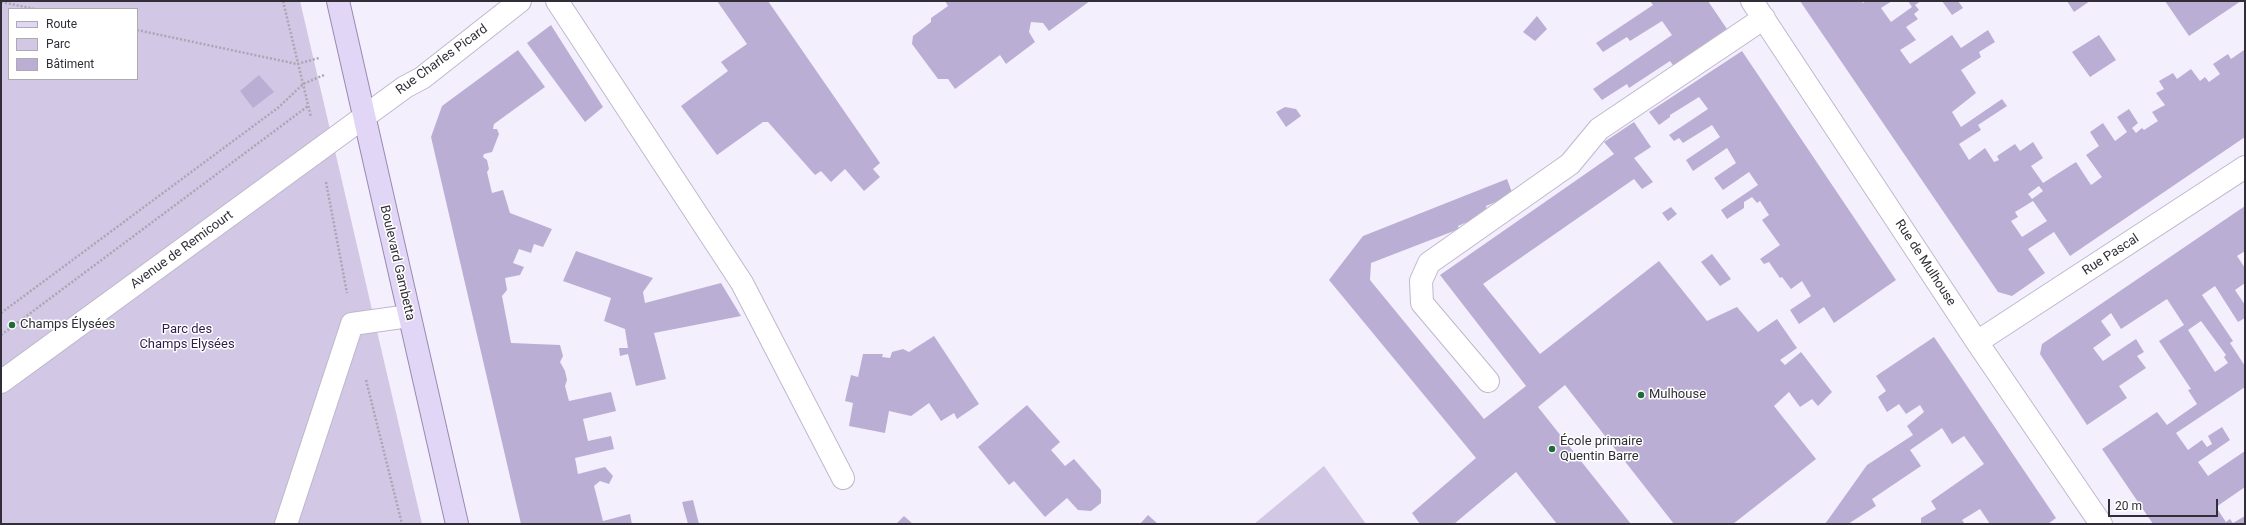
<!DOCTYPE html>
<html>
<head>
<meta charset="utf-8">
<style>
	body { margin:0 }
	#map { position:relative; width:2246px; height:525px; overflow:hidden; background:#f4effd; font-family:Roboto,sans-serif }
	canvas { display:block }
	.frame { position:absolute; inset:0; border:2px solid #312e37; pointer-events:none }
	.legend { position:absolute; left:8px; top:8px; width:130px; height:72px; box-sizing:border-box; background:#fff; border:1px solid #adabaf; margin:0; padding:5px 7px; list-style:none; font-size:12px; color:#312e37 }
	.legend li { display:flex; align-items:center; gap:8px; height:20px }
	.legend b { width:20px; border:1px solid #adabaf }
	.scale { position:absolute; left:2108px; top:499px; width:110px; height:18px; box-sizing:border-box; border:2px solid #312e37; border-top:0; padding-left:5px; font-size:12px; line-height:14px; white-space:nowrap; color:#312e37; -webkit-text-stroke:3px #fff; paint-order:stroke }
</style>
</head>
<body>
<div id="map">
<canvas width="2246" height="525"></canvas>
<div class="frame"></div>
<ul class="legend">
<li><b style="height:5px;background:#e2d6f7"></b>Route</li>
<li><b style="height:11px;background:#d2c7e4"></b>Parc</li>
<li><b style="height:11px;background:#bbaed4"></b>Bâtiment</li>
</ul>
<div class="scale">20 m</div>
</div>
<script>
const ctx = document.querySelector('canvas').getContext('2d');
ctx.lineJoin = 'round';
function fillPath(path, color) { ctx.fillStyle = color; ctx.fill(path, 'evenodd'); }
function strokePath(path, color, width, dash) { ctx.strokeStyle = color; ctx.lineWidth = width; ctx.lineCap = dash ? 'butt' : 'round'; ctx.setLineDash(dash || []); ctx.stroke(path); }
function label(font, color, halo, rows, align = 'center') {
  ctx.font = font + ' Roboto,sans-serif'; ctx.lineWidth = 3; ctx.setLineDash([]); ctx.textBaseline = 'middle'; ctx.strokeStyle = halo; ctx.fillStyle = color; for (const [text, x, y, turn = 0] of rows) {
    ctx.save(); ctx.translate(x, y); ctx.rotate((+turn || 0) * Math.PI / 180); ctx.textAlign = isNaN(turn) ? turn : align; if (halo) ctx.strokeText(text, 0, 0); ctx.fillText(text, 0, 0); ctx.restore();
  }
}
fillPath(new Path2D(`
	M 1,1 L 300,1 L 422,524 L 1,524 ZM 9,9 L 137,9 L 137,79 L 9,79 Z
	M 1324,466 L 1366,524 L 1254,524 Z`), '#d2c7e4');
fillPath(new Path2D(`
	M 717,1 L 768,1 L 880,163 L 873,169 L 880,177 L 864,191 L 845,169 L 831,182 L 821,171 L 815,175 L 768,122 L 763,122 L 717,155 L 681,106 L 728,71 L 721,62 L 747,44 Z
	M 945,1 L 1090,1 L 1049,31 L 1043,23 L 1031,22 L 1029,32 L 1035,42 L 1006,64 L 1000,55 L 955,89 L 948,79 L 938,79 L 912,44 L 913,36 L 931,22 L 931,18 L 948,6 Z
	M 1650,1 L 1708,1 L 1731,35 L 1677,71 L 1670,61 L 1629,88 L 1627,84 L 1602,100 L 1593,89 L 1672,35 L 1662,21 L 1630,41 L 1627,37 L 1603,52 L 1596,43 L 1653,5 Z
	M 1800,1 L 1861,1 L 1863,3 L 1866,1 L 1892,1 L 1881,8 L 1891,22 L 1912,7 L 1908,1 L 1921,1 L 1915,5 L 1919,10 L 1914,14 L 1918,19 L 1906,27 L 1916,40 L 1900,50 L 1910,64 L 1952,35 L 1961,48 L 1988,30 L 1995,42 L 1979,52 L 1981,57 L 1961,70 L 1976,93 L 1952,112 L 1961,127 L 2002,99 L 2007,106 L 1978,125 L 1981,130 L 1959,144 L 1969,160 L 1985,148 L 1994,162 L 1999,160 L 1997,156 L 2015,144 L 2020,151 L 2033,142 L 2043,158 L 2031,166 L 2043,183 L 2076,162 L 2091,185 L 2102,177 L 2086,155 L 2099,146 L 2090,132 L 2103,123 L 2115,141 L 2127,132 L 2117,117 L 2129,109 L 2138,123 L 2132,128 L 2136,133 L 2142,128 L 2144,130 L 2158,121 L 2152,112 L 2165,105 L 2156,93 L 2164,89 L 2159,81 L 2173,73 L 2177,79 L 2191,69 L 2200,81 L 2205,77 L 2209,82 L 2220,74 L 2213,64 L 2228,54 L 2231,59 L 2244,50 L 2245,137 L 2070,256 L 2054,232 L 2028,249 L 2045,273 L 2012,296 L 1998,292 ZM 2039,186 L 2043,191 L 2032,199 L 2028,194 ZM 2033,201 L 2047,221 L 2022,237 L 2011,221 L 2018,217 L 2015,212 Z
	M 1942,1 L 1958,1 L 1963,8 L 1952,15 Z
	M 2067,1 L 2090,1 L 2074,12 Z
	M 2165,1 L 2241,1 L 2189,36 Z
	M 1537,16 L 1547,29 L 1535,41 L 1523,32 Z
	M 551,25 L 603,107 L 585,122 L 527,43 Z
	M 2099,35 L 2116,60 L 2090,77 L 2072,52 Z
	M 518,50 L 545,87 L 494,124 L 493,129 L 497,129 L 499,134 L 492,152 L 484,154 L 483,157 L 487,160 L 489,169 L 487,172 L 492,193 L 503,190 L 510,213 L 552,229 L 543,247 L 534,244 L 531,253 L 519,249 L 513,263 L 524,267 L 520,275 L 505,278 L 507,290 L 502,296 L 511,343 L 560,345 L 563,356 L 560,362 L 565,371 L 567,380 L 565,386 L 569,401 L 611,392 L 616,411 L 583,419 L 588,441 L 611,436 L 614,449 L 575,458 L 578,474 L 605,467 L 613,476 L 609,484 L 600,481 L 594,486 L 603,521 L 630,514 L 632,524 L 521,524 L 431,137 L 442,106 Z
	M 1742,51 L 1896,280 L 1834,323 L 1824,307 L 1799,324 L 1790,310 L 1811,296 L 1802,281 L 1791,289 L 1782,277 L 1780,278 L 1769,262 L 1764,264 L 1760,259 L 1780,245 L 1762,220 L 1769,215 L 1760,201 L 1757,203 L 1752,197 L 1744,202 L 1744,208 L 1727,219 L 1721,210 L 1758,185 L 1749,172 L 1723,190 L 1714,178 L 1736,163 L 1727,148 L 1693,171 L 1686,160 L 1720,137 L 1712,125 L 1683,143 L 1679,138 L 1674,141 L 1669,135 L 1708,109 L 1699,97 L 1670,115 L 1670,117 L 1659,125 L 1649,112 Z
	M 259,75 L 274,92 L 253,108 L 240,91 Z
	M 1285,107 L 1296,109 L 1301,116 L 1286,127 L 1276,112 Z
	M 1634,122 L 1651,147 L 1634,158 L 1653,182 L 1642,189 L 1634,179 L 1483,284 L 1540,354 L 1659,261 L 1707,321 L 1737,307 L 1758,332 L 1777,319 L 1797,348 L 1780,360 L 1785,365 L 1801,352 L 1832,392 L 1818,406 L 1812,399 L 1800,407 L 1789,392 L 1774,406 L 1816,459 L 1733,524 L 1674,524 L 1565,385 L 1538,407 L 1631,524 L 1557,524 L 1516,472 L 1454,524 L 1420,524 L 1412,513 L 1476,458 L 1329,280 L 1363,236 L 1507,179 L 1513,195 L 1486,206 L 1488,213 L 1458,226 L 1459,229 L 1371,263 L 1370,280 L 1484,419 L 1526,386 L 1440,275 L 1614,154 L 1604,142 Z
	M 2245,206 L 2245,251 L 2237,256 L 2245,268 L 2245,283 L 2235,290 L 2245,305 L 2245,318 L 2238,322 L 2215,286 L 2202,295 L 2233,341 L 2230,343 L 2245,366 L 2245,387 L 2176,433 L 2188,450 L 2202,440 L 2207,447 L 2212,444 L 2208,436 L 2222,427 L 2230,440 L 2198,462 L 2208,476 L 2245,451 L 2245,487 L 2216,507 L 2226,522 L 2230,519 L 2233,523 L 2245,516 L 2245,524 L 2153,524 L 2102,449 L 2157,412 L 2167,425 L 2197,404 L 2188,390 L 2191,389 L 2159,341 L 2184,325 L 2167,299 L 2121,329 L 2111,313 L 2101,321 L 2111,335 L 2093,348 L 2103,361 L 2136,339 L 2144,352 L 2137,356 L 2146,368 L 2119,386 L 2127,398 L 2087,425 L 2040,354 L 2042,344 ZM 2201,321 L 2226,355 L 2224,357 L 2228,363 L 2215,372 L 2188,330 Z
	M 1671,207 L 1677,214 L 1668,221 L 1662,213 Z
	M 576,251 L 653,278 L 643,292 L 645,303 L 721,283 L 741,316 L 654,333 L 666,379 L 636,386 L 628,354 L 620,356 L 619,348 L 628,348 L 625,329 L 604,321 L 611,298 L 563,281 Z
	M 1712,254 L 1731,279 L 1720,286 L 1701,262 Z
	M 934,336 L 979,404 L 957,419 L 954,413 L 941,421 L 929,403 L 911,416 L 889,411 L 885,433 L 849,426 L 853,403 L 845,401 L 851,375 L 858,377 L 863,354 L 883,354 L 882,357 L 890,358 L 892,352 L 903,349 L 909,352 Z
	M 1934,337 L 2056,518 L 2048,524 L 1990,524 L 1980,509 L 1962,520 L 1965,524 L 1921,524 L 1921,518 L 1936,509 L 1931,501 L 1984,464 L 1964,436 L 1952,444 L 1942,428 L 1910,450 L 1921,466 L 1872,499 L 1876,506 L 1848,524 L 1825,524 L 1867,465 L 1913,435 L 1907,426 L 1924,412 L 1920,405 L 1906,414 L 1899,404 L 1887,412 L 1878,397 L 1886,391 L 1876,376 Z
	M 1027,405 L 1060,442 L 1051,450 L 1065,466 L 1074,459 L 1101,490 L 1101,503 L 1091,511 L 1078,510 L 1067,498 L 1045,517 L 1014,481 L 1009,485 L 978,447 Z
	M 693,500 L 699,524 L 688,524 L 682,502 Z
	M 1148,515 L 1158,524 L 1140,524 Z
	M 904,516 L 913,524 L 896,524 Z`), '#bbaed4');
const minor = new Path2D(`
	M 557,1 L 742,283 L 843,478
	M 1752,1 L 1977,342 L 2101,524
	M 1977,342 L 2245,167
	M 1488,381 L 1422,303 L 1421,281 L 1429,263 L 1570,164 L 1599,129 L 1764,18
	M 1,382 L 405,87 L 422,78 L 520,1
	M 286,524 L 352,324 L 409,316`);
const major = new Path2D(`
	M 338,1 L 457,524`);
strokePath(minor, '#bfb8cd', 24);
strokePath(major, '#988ab1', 24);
strokePath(new Path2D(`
	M 283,1 L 311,117
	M 1,2 L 35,9
	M 137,30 L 297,64 L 319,58
	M 326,182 L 347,293
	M 1,313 L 279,107 L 303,84 L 324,75
	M 1,335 L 308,106
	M 366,380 L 402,524`), '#aba6b3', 2.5, [2, 2]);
strokePath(minor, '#fff', 22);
strokePath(major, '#e2d6f7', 22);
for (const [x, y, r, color] of [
	[12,325,4,"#1f6c3a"],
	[1641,395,4,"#1f6c3a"],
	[1552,449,4,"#1f6c3a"]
]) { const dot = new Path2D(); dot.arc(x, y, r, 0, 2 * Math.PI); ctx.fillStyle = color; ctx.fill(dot); strokePath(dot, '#fff', 1.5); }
label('13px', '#312e37', '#fff', [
	["Rue Charles Picard",442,60,-36],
	["Avenue de Remicourt",182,250,-36],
	["Rue Pascal",2111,255,-33],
	["Boulevard Gambetta",397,263,77],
	["Rue de Mulhouse",1925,263,57]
]);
label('13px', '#312e37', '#fff', [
	["Champs Élysées",20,325],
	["Mulhouse",1649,395],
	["École primaire",1560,442],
	["Quentin Barre",1560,457]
], 'left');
label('13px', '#321d4d', '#fff', [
	["Parc des",187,330],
	["Champs Elysées",187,345]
]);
</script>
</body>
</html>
